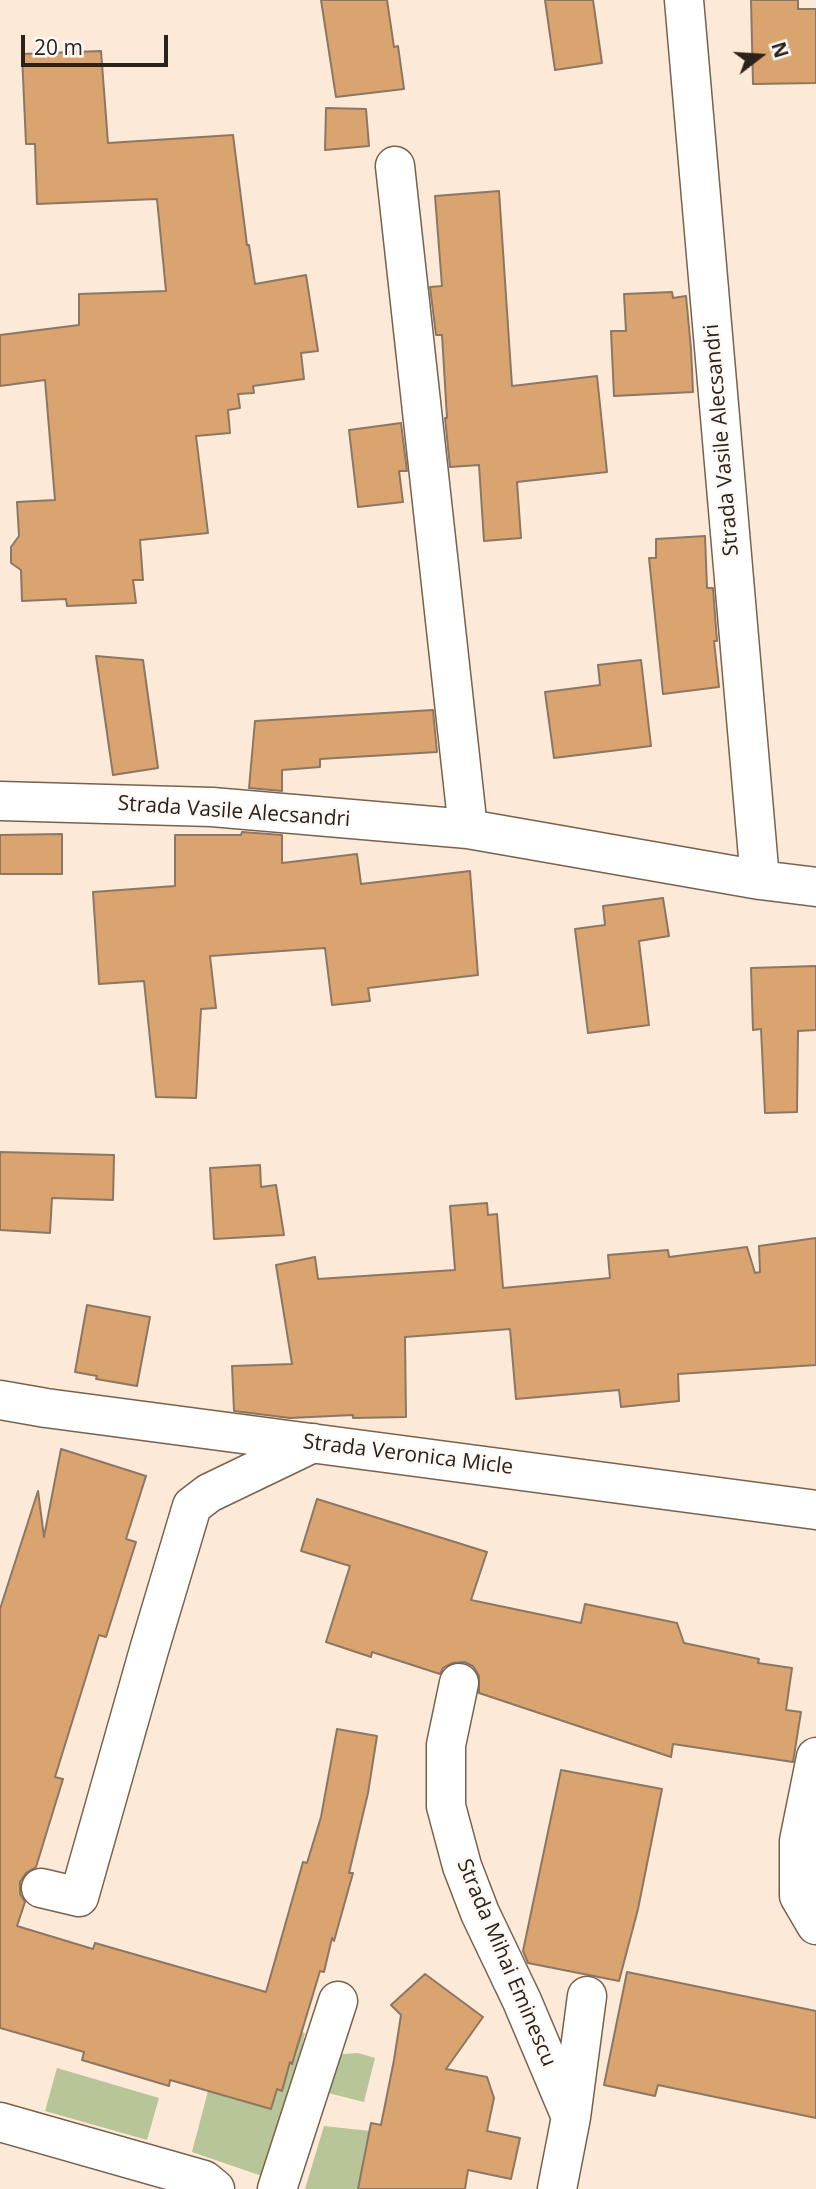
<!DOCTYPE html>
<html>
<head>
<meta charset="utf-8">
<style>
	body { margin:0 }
	#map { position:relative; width:816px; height:2189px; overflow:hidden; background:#fde9d7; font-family:"Open Sans",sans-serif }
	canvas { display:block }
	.north { position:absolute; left:725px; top:21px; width:70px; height:70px; -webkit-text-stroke:5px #fef9f5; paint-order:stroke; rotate:73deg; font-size:19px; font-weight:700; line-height:28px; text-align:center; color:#2b221a }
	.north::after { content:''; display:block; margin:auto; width:24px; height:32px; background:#2b221a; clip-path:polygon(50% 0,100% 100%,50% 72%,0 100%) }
	.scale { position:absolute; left:21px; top:35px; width:147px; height:32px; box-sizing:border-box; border:4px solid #2b221a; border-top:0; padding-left:9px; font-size:21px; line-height:24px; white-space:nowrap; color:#2b221a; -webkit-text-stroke:5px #fef9f5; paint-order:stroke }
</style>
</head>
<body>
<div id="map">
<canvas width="816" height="2189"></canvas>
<div class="north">N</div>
<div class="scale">20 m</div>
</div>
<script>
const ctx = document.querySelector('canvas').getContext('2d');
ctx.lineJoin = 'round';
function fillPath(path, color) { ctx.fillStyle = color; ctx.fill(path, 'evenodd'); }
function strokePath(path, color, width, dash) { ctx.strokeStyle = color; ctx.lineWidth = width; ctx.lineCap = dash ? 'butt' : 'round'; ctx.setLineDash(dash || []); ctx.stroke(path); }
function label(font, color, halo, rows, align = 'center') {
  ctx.font = font + ' "Open Sans",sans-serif'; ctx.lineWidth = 5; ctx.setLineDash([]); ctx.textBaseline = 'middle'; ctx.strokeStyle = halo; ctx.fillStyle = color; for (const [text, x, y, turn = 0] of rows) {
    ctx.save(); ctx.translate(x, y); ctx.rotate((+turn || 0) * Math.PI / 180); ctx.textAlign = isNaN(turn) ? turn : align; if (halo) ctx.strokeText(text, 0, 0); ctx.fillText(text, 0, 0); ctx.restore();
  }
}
fillPath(new Path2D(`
	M 296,2030 L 305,2033 L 272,2170 L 262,2176 L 192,2152 L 208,2091 L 271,2109 L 277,2089 L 282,2090 L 290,2062 L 293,2063 L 300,2038 Z
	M 358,2053 L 375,2058 L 364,2102 L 320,2091 L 329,2055 Z
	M 57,2068 L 159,2098 L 147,2140 L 45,2111 Z
	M 324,2126 L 370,2131 L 358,2189 L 305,2189 Z`), '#b8c599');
const building = new Path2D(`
	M 321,0 L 387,0 L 394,47 L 398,46 L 404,89 L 336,97 Z
	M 545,0 L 593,0 L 602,63 L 555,70 Z
	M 751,0 L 798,0 L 798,9 L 816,9 L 816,83 L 753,84 Z
	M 101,51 L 108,143 L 233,135 L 247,245 L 249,245 L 255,284 L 306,275 L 318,351 L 301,353 L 304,379 L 253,386 L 254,393 L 238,394 L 240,408 L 228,410 L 230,433 L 196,436 L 208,533 L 140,540 L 143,580 L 133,580 L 136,603 L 67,606 L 66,599 L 22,601 L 21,570 L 11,563 L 11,547 L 19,536 L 17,502 L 55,500 L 45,380 L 0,386 L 0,335 L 79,325 L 79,294 L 166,291 L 157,199 L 37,204 L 35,144 L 26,144 L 22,54 Z
	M 326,108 L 366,109 L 369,146 L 325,150 Z
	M 499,191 L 512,386 L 597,376 L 607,472 L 517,482 L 521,538 L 484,541 L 479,465 L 450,467 L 445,418 L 447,418 L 442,335 L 436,335 L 430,287 L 442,286 L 435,196 Z
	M 672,292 L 673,298 L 686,296 L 691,349 L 693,392 L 614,396 L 611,331 L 626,331 L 624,294 Z
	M 401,423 L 407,471 L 399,471 L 403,502 L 358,507 L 349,430 Z
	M 705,536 L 707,588 L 713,588 L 717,641 L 714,641 L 719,687 L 663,694 L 649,558 L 656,558 L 656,539 Z
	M 96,656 L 143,660 L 158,768 L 113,775 Z
	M 641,660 L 651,746 L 554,758 L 545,692 L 600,685 L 598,665 Z
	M 433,710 L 437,752 L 320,759 L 320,767 L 282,770 L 282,791 L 249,788 L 255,721 Z
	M 242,832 L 282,835 L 282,863 L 357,854 L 361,884 L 470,871 L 478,975 L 368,988 L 370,1001 L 332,1005 L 325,948 L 210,956 L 216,1008 L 201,1009 L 196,1098 L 156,1097 L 144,981 L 99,984 L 93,892 L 175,886 L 175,835 L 241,835 Z
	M 62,834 L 62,874 L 0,874 L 0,835 Z
	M 663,898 L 669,936 L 639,941 L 649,1025 L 588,1033 L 575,929 L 605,925 L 603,906 Z
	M 816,966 L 816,1030 L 798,1031 L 797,1112 L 765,1113 L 761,1029 L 753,1030 L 751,968 Z
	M 0,1152 L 114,1155 L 113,1200 L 52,1198 L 50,1233 L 0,1230 Z
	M 260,1165 L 261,1187 L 276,1185 L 284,1235 L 214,1239 L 210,1168 Z
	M 487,1203 L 488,1215 L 497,1214 L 503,1288 L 610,1278 L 608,1255 L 668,1250 L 669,1257 L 747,1247 L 755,1273 L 760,1272 L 759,1246 L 816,1238 L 816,1365 L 678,1374 L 679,1401 L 621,1407 L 619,1390 L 516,1399 L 510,1329 L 405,1337 L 406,1417 L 353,1418 L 353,1415 L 290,1418 L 234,1411 L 232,1366 L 292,1364 L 276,1265 L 315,1257 L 318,1279 L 455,1270 L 450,1206 Z
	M 87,1305 L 150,1317 L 137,1386 L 96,1379 L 97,1376 L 75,1372 Z
	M 61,1449 L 146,1476 L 126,1539 L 136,1542 L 106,1637 L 99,1635 L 55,1777 L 63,1779 L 36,1867 L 26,1873 L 20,1882 L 20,1894 L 25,1902 L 17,1926 L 93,1949 L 95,1943 L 266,1992 L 303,1862 L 307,1863 L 321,1817 L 337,1729 L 377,1736 L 368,1793 L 349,1873 L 353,1873 L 334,1941 L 332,1938 L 324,1972 L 320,1971 L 292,2064 L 290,2062 L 282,2091 L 277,2089 L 271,2109 L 170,2080 L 169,2086 L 82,2060 L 84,2052 L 0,2028 L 0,1609 L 38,1491 L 44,1537 Z
	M 317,1499 L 487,1552 L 471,1600 L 581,1623 L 585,1604 L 677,1623 L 684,1643 L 759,1659 L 758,1663 L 792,1668 L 786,1710 L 801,1712 L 793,1762 L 673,1744 L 671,1757 L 479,1693 L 479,1676 L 473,1666 L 464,1662 L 452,1663 L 443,1668 L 440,1674 L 372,1652 L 371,1657 L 326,1642 L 350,1566 L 301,1551 Z
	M 561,1770 L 662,1789 L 638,1909 L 619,1981 L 528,1963 L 523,1951 Z
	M 627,1972 L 816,2011 L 816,2118 L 658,2085 L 655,2096 L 604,2085 Z
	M 425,1974 L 483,2017 L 446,2069 L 487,2077 L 494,2098 L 487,2131 L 520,2138 L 511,2179 L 468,2170 L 465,2189 L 358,2189 L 371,2123 L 381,2125 L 394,2060 L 401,2015 L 391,2005 Z`);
fillPath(building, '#d9a46f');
strokePath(building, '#8d7763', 2);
const minor = new Path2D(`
	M 684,0 L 760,880
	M 395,166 L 468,829
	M 0,801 L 212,807 L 468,829 L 760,880 L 816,887
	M 0,1400 L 46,1408 L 816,1510
	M 459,1683 L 446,1745 L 446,1806 L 462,1866 L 480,1913 L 522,2001 L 571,2117
	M 816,1757 L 799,1841 L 799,1896 L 816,1925
	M 41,1888 L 79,1897 L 149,1650 L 192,1506 L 209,1493 L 313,1443
	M 0,2122 L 204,2180 L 215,2189
	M 277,2189 L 338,2001
	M 557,2189 L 571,2117 L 587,1996`);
strokePath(minor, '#77624e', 41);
strokePath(minor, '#fff', 38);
label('21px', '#2b221a', '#fef9f5', [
	["Strada Vasile Alecsandri",722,440,-95],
	["Strada Vasile Alecsandri",234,812,4],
	["Strada Veronica Micle",408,1455,7],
	["Strada Mihai Eminescu",506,1963,67]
]);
</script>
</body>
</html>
